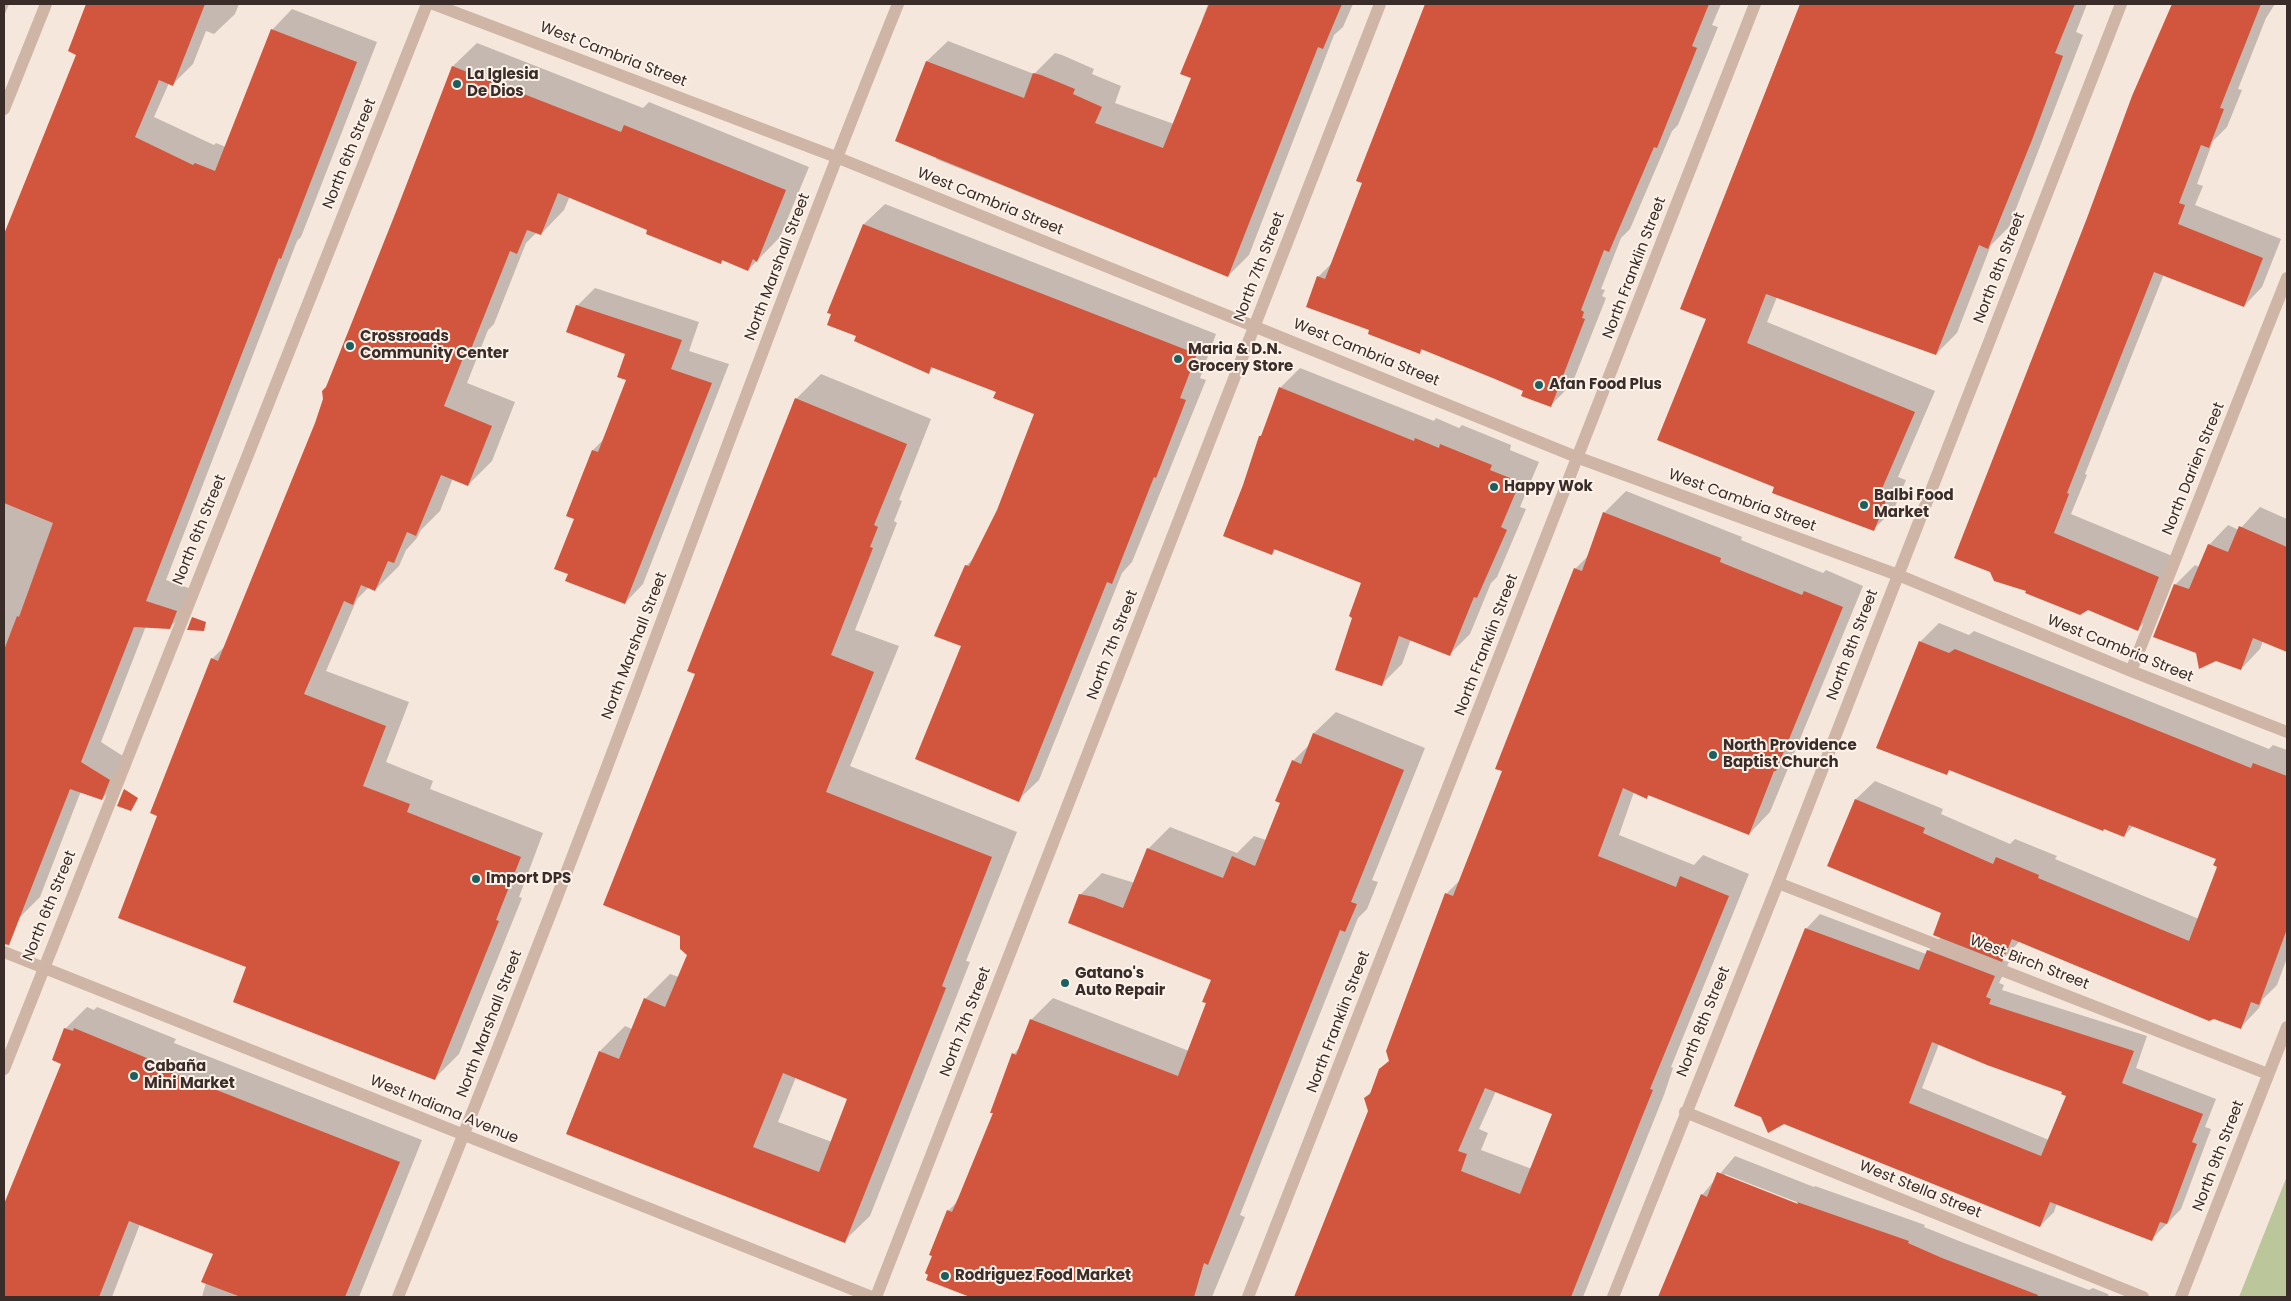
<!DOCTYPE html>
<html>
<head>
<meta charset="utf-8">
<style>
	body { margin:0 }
	#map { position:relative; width:2291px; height:1301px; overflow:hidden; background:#f5e7dc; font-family:Poppins,sans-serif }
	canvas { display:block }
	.frame { position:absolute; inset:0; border:5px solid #3a2c28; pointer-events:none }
</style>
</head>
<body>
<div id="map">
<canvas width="2291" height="1301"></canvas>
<div class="frame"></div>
</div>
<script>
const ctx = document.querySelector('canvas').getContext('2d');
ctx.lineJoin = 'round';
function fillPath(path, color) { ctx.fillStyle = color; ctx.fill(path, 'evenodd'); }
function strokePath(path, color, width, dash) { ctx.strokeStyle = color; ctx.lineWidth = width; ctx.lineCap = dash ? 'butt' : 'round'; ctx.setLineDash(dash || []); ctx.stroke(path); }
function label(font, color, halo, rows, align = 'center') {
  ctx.font = font + ' Poppins,sans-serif'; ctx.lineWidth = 4; ctx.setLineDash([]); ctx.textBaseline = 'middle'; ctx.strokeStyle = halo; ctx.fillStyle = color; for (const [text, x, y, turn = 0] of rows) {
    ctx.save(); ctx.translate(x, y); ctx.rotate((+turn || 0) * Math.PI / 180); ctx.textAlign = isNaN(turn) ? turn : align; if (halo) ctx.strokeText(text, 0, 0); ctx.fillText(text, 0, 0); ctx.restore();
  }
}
fillPath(new Path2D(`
	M 2287,1176 L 2287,1297 L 2239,1297 Z`), '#bbc69a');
fillPath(new Path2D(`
	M 4,4 L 9,4 L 4,16 Z
	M 88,4 L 239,4 L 235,14 L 214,34 L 206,31 L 193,64 L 173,84 L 169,83 L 154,117 L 214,145 L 216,143 L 226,147 L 272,30 L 292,9 L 377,42 L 301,237 L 297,241 L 166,580 L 197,591 L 190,607 L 169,628 L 146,626 L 101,742 L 129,760 L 122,779 L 102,799 L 81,791 L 40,897 L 20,917 L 4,910 L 4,235 L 78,54 L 70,50 Z
	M 1208,4 L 1353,4 L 1343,27 L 1334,35 L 1249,255 L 1228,276 L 936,159 L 937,156 L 896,141 L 927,61 L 948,41 L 1034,74 L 1055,53 L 1062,55 L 1094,69 L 1092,74 L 1121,86 L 1115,103 L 1174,124 L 1193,77 L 1203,21 L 1202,20 Z
	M 1426,4 L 1721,4 L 1712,25 L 1718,27 L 1678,125 L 1672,131 L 1630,229 L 1621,238 L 1601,289 L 1605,290 L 1602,296 L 1606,298 L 1572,384 L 1551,405 L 1524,390 L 1424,349 L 1420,352 L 1371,329 L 1318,277 L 1333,262 L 1364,183 L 1357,180 Z
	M 1800,4 L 2087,4 L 2076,32 L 2083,35 L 2009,227 L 1991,245 L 1957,333 L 1936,354 L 1777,297 L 1767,322 L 1935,391 L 1898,477 L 1906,480 L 1894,509 L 1874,529 L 1775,486 L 1707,319 L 1681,308 Z
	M 2174,4 L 2275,4 L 2266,18 L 2238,89 L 2242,90 L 2227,127 L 2213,141 L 2197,184 L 2203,186 L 2195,205 L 2281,239 L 2262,287 L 2244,306 L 2164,274 L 2085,474 L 2087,475 L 2071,514 L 2177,558 L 2157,610 L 2138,629 L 2088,609 L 2027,592 L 2165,25 Z
	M 477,43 L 643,108 L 649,102 L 809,167 L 780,237 L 748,270 L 724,259 L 720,263 L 649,229 L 570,196 L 564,210 L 541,234 L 537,232 L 526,243 L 494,324 L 488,330 L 467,383 L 515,402 L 492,461 L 468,485 L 453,478 L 440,511 L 421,530 L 417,538 L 406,550 L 399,566 L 375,590 L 369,587 L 357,599 L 326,671 L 409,702 L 386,762 L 433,781 L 430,789 L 543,833 L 519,897 L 522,898 L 459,1054 L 435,1078 L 248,966 L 159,816 L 212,659 L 226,645 L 316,424 L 327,387 L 453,66 Z
	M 885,204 L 1216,334 L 1200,378 L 1206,380 L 1132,562 L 1122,573 L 1039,780 L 1018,800 L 962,646 L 966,566 L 976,556 L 999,510 L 1035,413 L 997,391 L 934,367 L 929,372 L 857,335 L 829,312 L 864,224 Z
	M 595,288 L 699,322 L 689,351 L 729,364 L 643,584 L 625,603 L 569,573 L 575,518 L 568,516 L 593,450 L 605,438 L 627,380 L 627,353 L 577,306 Z
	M 1300,368 L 1434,421 L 1436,418 L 1459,428 L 1462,425 L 1511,445 L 1510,450 L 1539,462 L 1520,507 L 1526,509 L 1497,577 L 1491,583 L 1470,634 L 1450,654 L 1411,639 L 1402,664 L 1382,684 L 1363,583 L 1277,548 L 1272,554 L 1244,486 L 1260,436 L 1264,433 L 1280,388 Z
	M 821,374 L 931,419 L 899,500 L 902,501 L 894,521 L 897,523 L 855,630 L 899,646 L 850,766 L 1017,832 L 966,961 L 970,962 L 870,1216 L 844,1241 L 600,1051 L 625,1026 L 632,1029 L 645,999 L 670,974 L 679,977 L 688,955 L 696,673 L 796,399 ZM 796,1077 L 849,1098 L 832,1142 L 778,1122 Z
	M 1626,491 L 1742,537 L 1741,540 L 1823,573 L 1826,570 L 1863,586 L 1770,812 L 1749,834 L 1650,795 L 1647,797 L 1634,792 L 1619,835 L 1694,865 L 1703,855 L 1749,874 L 1671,1067 L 1673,1068 L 1664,1095 L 1583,1297 L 1296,1297 L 1369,1111 L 1365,1098 L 1373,1090 L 1390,1060 L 1446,894 L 1460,880 L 1503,770 L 1575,569 L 1590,554 L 1604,513 ZM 1496,1091 L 1554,1113 L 1532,1169 L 1481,1150 L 1488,1133 L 1479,1129 Z
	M 2260,507 L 2287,519 L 2287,650 L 2263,641 L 2260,649 L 2241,669 L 2155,636 L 2176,584 L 2195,565 L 2199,567 L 2209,545 L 2228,525 L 2239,530 Z
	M 1939,623 L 1969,635 L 1974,631 L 2269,749 L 2273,745 L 2287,750 L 2287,958 L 2277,985 L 2263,999 L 2259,1008 L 2241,1027 L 2020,941 L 2002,960 L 2009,962 L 1999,983 L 2004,985 L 2002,990 L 2147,1036 L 2136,1068 L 2216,1099 L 2205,1127 L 2211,1129 L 2181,1209 L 2152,1239 L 2057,1203 L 2054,1212 L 2040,1226 L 1783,1123 L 1806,929 L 1820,914 L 1926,954 L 1941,937 L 1943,912 L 1829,865 L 1856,799 L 1875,781 L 1943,809 L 1941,814 L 2010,844 L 2015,839 L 2057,856 L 2055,859 L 2199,919 L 2218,866 L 2217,858 L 2134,825 L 2124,836 L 1950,769 L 1946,773 L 1920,642 ZM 1939,1044 L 2064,1091 L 2068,1095 L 2049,1140 L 1922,1088 Z
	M 1336,712 L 1425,748 L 1372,880 L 1378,882 L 1367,909 L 1358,918 L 1240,1215 L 1245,1217 L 1212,1297 L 974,1297 L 928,1279 L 948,1211 L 959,1200 L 994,1112 L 1014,1054 L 1020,1047 L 1031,1020 L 1053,998 L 1189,1051 L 1208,1003 L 1213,979 L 1080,895 L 1102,873 L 1135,883 L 1148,849 L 1170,827 L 1237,853 L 1254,836 L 1266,840 L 1281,803 L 1293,761 L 1310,744 L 1314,733 Z
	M 87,1007 L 94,1010 L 97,1007 L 176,1039 L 174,1043 L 422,1140 L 359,1297 L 202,1297 L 214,1254 L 140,1224 L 112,1297 L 4,1297 L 4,1211 L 63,1064 L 65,1029 Z
	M 1735,1156 L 1814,1187 L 1815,1186 L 1925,1225 L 1924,1227 L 1959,1241 L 2089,1290 L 2093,1288 L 2108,1294 L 2109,1297 L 1865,1297 L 1790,1272 L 1781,1297 L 1660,1297 L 1702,1195 ZM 1725,1174 L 1804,1205 L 1804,1208 L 1725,1176 Z`), '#0003');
fillPath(new Path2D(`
	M 86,4 L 205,4 L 173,86 L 159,80 L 135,137 L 193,165 L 195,163 L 215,171 L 271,29 L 357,62 L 281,259 L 279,258 L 146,601 L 177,611 L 170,629 L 134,627 L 81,762 L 110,780 L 102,800 L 70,789 L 9,945 L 4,944 L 4,650 L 17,616 L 19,617 L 53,523 L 4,503 L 4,234 L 76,55 L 68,51 Z
	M 1209,4 L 1342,4 L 1323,49 L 1318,47 L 1228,277 L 895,141 L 926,61 L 1024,98 L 1033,73 L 1041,75 L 1075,89 L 1073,94 L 1102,107 L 1095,123 L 1163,148 L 1191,78 L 1180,74 Z
	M 1425,4 L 1709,4 L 1692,46 L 1697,48 L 1657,148 L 1654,147 L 1609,252 L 1604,250 L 1581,310 L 1584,312 L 1582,318 L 1585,319 L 1551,407 L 1521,396 L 1523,391 L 1495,379 L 1421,349 L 1420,354 L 1368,334 L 1369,330 L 1306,307 L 1317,276 L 1325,279 L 1362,183 L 1356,181 Z
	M 1800,4 L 2075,4 L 2055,53 L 2063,56 L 2032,140 L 1988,249 L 1979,245 L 1936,355 L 1766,294 L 1747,343 L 1915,412 L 1878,498 L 1886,501 L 1874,531 L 1772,493 L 1774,487 L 1657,440 L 1706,319 L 1680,309 Z
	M 2172,4 L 2261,4 L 2220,108 L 2224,109 L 2209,148 L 2201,145 L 2179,203 L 2185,205 L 2178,224 L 2263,258 L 2244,307 L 2154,272 L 2067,493 L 2069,494 L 2054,533 L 2159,577 L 2138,631 L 2088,610 L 2080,615 L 2025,593 L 2026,591 L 1994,581 L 1990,572 L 1954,558 L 2087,218 L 2132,96 Z
	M 452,66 L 621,132 L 624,125 L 786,190 L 757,262 L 753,259 L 748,271 L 722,260 L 721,264 L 646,234 L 647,230 L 558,193 L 541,235 L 527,230 L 517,254 L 510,251 L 471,349 L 467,348 L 444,406 L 492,426 L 468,486 L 441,475 L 416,536 L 407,532 L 394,563 L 388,561 L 375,591 L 361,585 L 353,605 L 344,601 L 304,694 L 386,726 L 363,786 L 410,804 L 407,812 L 521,857 L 496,920 L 499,921 L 435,1080 L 233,1002 L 246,967 L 118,918 L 157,816 L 150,813 L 211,658 L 218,661 L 315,423 L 323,399 L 322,391 L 326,387 L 396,212 Z
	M 863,224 L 1197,354 L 1180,398 L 1186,400 L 1156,478 L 1154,477 L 1112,584 L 1107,582 L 1019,802 L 915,759 L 961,646 L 934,636 L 965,565 L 969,566 L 997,510 L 1034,414 L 993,398 L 996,392 L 931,367 L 929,374 L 854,341 L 856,336 L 827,325 L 831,314 L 827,313 Z
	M 576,305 L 682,340 L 671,369 L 712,383 L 625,604 L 565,581 L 568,574 L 554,569 L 574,519 L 566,516 L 592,450 L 598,452 L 626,380 L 617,377 L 625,354 L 566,332 Z
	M 1279,387 L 1414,441 L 1415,438 L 1439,448 L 1440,444 L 1492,465 L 1490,470 L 1520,482 L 1501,527 L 1507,530 L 1477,598 L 1474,597 L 1450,656 L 1399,636 L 1382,686 L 1335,670 L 1352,618 L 1349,616 L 1361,583 L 1274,549 L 1272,555 L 1223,536 L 1243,485 L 1259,436 L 1261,436 Z
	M 795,398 L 907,444 L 874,525 L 878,527 L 870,547 L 873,548 L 831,655 L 874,672 L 826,792 L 992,857 L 942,986 L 946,988 L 845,1243 L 566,1134 L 599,1051 L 619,1059 L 644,998 L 665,1007 L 687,955 L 680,949 L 680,936 L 603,905 L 695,674 L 687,671 ZM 783,1073 L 847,1099 L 819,1172 L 753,1147 Z
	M 1603,512 L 1721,558 L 1720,562 L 1802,595 L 1804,591 L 1843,607 L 1776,771 L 1774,771 L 1749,835 L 1648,795 L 1647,799 L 1623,788 L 1598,856 L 1676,887 L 1680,876 L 1729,896 L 1650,1089 L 1653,1090 L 1642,1117 L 1571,1297 L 1294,1297 L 1368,1111 L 1364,1098 L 1370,1094 L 1379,1069 L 1389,1061 L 1386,1051 L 1445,893 L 1453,896 L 1502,771 L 1495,769 L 1555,616 L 1574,568 L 1582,571 ZM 1485,1088 L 1552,1114 L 1520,1194 L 1461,1171 L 1467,1154 L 1458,1151 Z
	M 2239,526 L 2287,547 L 2287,652 L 2253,638 L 2241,670 L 2216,661 L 2199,669 L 2196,653 L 2153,637 L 2174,584 L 2189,589 L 2208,544 L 2228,552 Z
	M 192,617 L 206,622 L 204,631 L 187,630 Z
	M 1919,641 L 1949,653 L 1955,649 L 2251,768 L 2253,763 L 2287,776 L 2287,929 L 2259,1005 L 2251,1002 L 2241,1029 L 2214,1019 L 2209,1021 L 2012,939 L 2002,962 L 1933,935 L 1941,913 L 1827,866 L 1855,799 L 1925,828 L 1923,833 L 1993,864 L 1996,857 L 2039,875 L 2038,878 L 2189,941 L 2217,867 L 2213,865 L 2216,859 L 2129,825 L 2124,837 L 2104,829 L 2103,831 L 1949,770 L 1947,775 L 1876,748 Z
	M 1313,733 L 1404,770 L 1351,902 L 1357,904 L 1345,932 L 1340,930 L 1208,1265 L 1204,1263 L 1194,1297 L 970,1297 L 926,1280 L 928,1275 L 925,1273 L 932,1256 L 929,1255 L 947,1210 L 952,1212 L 959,1196 L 993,1113 L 990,1113 L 1012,1053 L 1016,1055 L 1030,1019 L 1178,1076 L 1206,1003 L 1202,1002 L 1211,980 L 1068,923 L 1079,894 L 1094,897 L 1123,908 L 1147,848 L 1223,878 L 1232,856 L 1255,866 L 1280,803 L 1275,801 L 1292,760 L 1301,764 Z
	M 124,789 L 138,798 L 131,811 L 117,806 Z
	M 1805,928 L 1919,970 L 1927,950 L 1995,976 L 1986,997 L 1991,999 L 1989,1004 L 2134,1051 L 2122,1083 L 2203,1114 L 2192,1142 L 2197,1144 L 2167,1224 L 2160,1222 L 2152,1241 L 2050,1202 L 2040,1227 L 1784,1124 L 1768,1133 L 1761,1117 L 1734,1106 ZM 1932,1042 L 1987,1065 L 2062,1092 L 2061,1094 L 2066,1096 L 2041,1156 L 1909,1103 Z
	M 64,1028 L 73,1031 L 74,1028 L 154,1061 L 153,1065 L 400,1162 L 345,1297 L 241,1297 L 201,1282 L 213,1254 L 129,1221 L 99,1297 L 4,1297 L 4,1204 L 61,1064 L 52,1060 Z
	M 1717,1172 L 1798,1204 L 1797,1202 L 1909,1241 L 1908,1243 L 1942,1258 L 2038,1295 L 2037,1297 L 1658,1297 L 1701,1194 L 1707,1197 Z`), '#d2553d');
strokePath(new Path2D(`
	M 433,4 L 836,157 L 1579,458 L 1898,575 L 2131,671 L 2287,732
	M 4,109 L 46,4
	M 2131,671 L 2287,278
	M 1778,883 L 2268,1074
	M 4,952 L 872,1297
	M 4,1069 L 427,4
	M 1685,1112 L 2143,1297
	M 398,1297 C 469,1123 538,948 605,772 C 702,516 795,258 898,4
	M 876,1297 L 1380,4
	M 1248,1297 L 1755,4
	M 1613,1297 L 1778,883 L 2121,4
	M 2181,1297 L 2287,1027`), '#ceb5a6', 12);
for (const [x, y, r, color] of [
	[457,84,5,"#19605f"],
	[350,346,5,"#19605f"],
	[1178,359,5,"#19605f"],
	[1539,385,5,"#19605f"],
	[1494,487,5,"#19605f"],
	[1864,505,5,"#19605f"],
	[1713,755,5,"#19605f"],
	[476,879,5,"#19605f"],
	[1065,983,5,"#19605f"],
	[134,1076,5,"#19605f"],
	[945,1276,5,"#19605f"]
]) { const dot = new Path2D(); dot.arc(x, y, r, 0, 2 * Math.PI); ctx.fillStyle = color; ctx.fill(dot); strokePath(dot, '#fcf2e9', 2); }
label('15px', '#3a2c28', '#fcf2e9', [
	["West Cambria Street",613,55,21],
	["North 6th Street",350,154,-68],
	["West Cambria Street",990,202,22],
	["North Marshall Street",778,267,-69],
	["North 7th Street",1260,267,-69],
	["North Franklin Street",1635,268,-69],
	["North 8th Street",2000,268,-69],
	["West Cambria Street",1366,353,22],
	["North Darien Street",2194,469,-68],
	["West Cambria Street",1742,501,20],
	["North 6th Street",200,530,-68],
	["North 7th Street",1113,645,-69],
	["North Franklin Street",1487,645,-69],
	["North 8th Street",1853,645,-69],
	["North Marshall Street",635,646,-69],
	["West Cambria Street",2120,649,22],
	["North 6th Street",50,906,-68],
	["West Birch Street",2029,963,21],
	["North 7th Street",966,1022,-69],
	["North Franklin Street",1339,1022,-69],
	["North 8th Street",1704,1022,-68],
	["North Marshall Street",490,1024,-69],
	["West Indiana Avenue",444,1110,22],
	["North 9th Street",2219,1156,-69],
	["West Stella Street",1920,1190,22]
]);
label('bold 15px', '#3a2c28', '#fcf2e9', [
	["La Iglesia",467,75],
	["De Dios",467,92],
	["Crossroads",360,337],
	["Community Center",360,354],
	["Maria & D.N.",1188,350],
	["Grocery Store",1188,367],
	["Afan Food Plus",1549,385],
	["Happy Wok",1504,487],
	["Balbi Food",1874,496],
	["Market",1874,513],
	["North Providence",1723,746],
	["Baptist Church",1723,763],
	["Import DPS",486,879],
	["Gatano's",1075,974],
	["Auto Repair",1075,991],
	["Cabaña",144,1067],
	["Mini Market",144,1084],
	["Rodriguez Food Market",955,1276]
], 'left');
</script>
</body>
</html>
